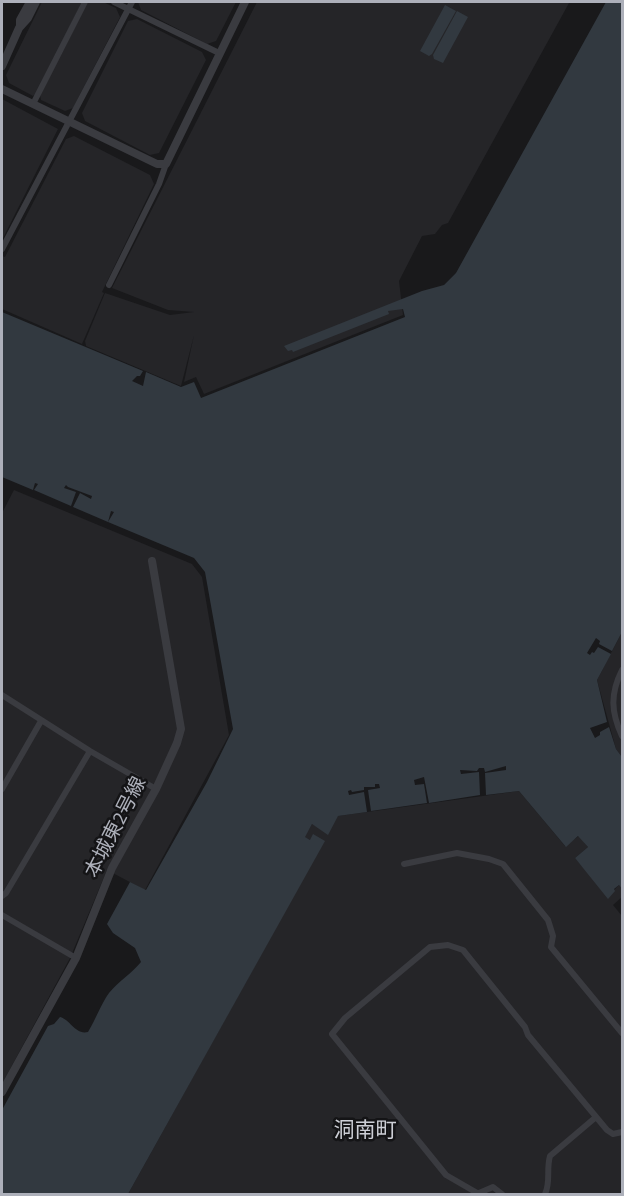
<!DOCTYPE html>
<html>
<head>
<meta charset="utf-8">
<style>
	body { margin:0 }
	#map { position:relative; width:624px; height:1196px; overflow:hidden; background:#19191b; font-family:"Source Sans 3",sans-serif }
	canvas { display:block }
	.frame { position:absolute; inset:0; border:3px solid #adb0ba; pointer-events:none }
</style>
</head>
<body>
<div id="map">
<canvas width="624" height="1196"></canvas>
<div class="frame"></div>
</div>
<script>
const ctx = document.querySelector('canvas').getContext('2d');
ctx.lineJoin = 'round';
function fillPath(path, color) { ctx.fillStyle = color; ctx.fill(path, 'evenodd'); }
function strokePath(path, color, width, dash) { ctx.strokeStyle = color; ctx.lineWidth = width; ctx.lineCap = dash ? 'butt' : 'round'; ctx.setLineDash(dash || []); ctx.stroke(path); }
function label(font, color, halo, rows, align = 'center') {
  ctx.font = font + ' "Source Sans 3","Noto Sans JP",sans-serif'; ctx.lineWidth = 5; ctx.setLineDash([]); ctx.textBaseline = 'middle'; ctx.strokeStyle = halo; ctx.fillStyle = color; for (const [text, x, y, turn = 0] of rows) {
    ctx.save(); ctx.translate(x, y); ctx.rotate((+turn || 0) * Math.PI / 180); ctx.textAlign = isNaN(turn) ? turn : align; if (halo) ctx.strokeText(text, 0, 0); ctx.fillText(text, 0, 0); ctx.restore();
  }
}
fillPath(new Path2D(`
	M 42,2 L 82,2 L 36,94 L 33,96 L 9,83 L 6,75 Z
	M 88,2 L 103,2 L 116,8 L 120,17 L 73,108 L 65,111 L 41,100 L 40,95 Z
	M 138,2 L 236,2 L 216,41 L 207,44 L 141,10 Z
	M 257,2 L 569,3 L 448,223 L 442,225 L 435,234 L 422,236 L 399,281 L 403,315 L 204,394 L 196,377 L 184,382 L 194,335 L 181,386 L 86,346 L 85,341 L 105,293 L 170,315 L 194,312 L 168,310 L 112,288 Z
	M 137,19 L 202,52 L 206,60 L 159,153 L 150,155 L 85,121 L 82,113 L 128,21 Z
	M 2,99 L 58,129 L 2,240 Z
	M 74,136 L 150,175 L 154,184 L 102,292 L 104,293 L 82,344 L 2,309 L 2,256 L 5,257 L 66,139 Z
	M 14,490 L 192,564 L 202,577 L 229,735 L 145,890 L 107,870 L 70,958 L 2,1084 L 2,513 Z
	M 622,632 L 622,757 L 616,749 L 597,680 Z
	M 519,791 L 565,846 L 579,836 L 588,847 L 575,858 L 609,895 L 619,885 L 622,889 L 622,897 L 613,905 L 622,916 L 622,1194 L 128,1194 L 324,841 L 310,840 L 304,837 L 312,824 L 318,827 L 338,816 Z`), '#252528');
fillPath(new Path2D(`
	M 606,2 L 622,2 L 622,632 L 612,651 L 599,644 L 600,641 L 596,638 L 587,653 L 590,655 L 592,652 L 594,653 L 598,647 L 611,654 L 597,680 L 607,722 L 590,728 L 595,738 L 600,735 L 600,732 L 609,727 L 616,749 L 622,757 L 622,889 L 619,885 L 614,889 L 615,891 L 608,899 L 575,858 L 588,847 L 578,836 L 566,847 L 519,791 L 486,795 L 485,773 L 506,770 L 506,766 L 485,772 L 484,768 L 479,768 L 477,771 L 460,770 L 461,774 L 479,772 L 480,795 L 429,803 L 424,777 L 414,780 L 415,785 L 424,784 L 427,803 L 371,811 L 368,790 L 380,788 L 379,784 L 375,784 L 375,787 L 364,787 L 364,790 L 352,792 L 351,790 L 348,791 L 349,795 L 364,792 L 367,812 L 338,816 L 328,835 L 312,824 L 305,837 L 310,840 L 313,834 L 325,841 L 128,1194 L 2,1194 L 2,1110 L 48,1026 L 54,1024 L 60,1017 C 71,1020 75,1035 88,1032 C 96,1019 101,1004 109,993 C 119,981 131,974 141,962 L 135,948 L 113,933 L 107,924 L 130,882 L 146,890 L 207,782 L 233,729 L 205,572 L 194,558 L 108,522 L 114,512 L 111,511 L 108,522 L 73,507 L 80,493 L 91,499 L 92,496 L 68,487 L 66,485 L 64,488 L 76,492 L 71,506 L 34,490 L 38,484 L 35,483 L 33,490 L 2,477 L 2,312 L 143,371 L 140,376 L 137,376 L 132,381 L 143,386 L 146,372 L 181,387 L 194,382 L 201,398 L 405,317 L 403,309 L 388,311 L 389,314 L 293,352 L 292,350 L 288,351 L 284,346 L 422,291 L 444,285 L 456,273 Z
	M 445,5 L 456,11 L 432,54 L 429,56 L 420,51 Z
	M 457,11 L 468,17 L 443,63 L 434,59 L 433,55 Z`), '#323940');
strokePath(new Path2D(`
	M 114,2 L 219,53
	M 33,104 L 85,2
	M 2,249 L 132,2
	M 109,285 L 159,184 L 166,164
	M 622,670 C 610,694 611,712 622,736
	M 2,695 L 90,751 L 156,789
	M 2,789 L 41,721
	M 404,864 L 457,853 L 489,859 L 503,864 L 548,920 L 553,936 L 551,947 L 622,1033
	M 2,896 L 6,893 L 90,751
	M 2,915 L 76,958
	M 479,1193 L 493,1187 L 502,1194
	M 479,1194 L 446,1175 L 332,1034 L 345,1018 L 430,947 L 448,945 L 463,950 L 525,1027 L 528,1035 L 607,1130 L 613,1134 L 622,1132
	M 545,1194 C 551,1182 546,1170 550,1156 L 596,1117`), '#3a3b40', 6);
strokePath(new Path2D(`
	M 20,26 L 20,20 L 30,2
	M 2,66 L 19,28 L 28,18 L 36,2
	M 2,89 L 157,164 L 166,164 L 245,2
	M 2,1092 L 76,958 L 112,868 L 156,789 L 177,743 L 181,729 L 152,561`), '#3a3b40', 8);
label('20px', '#adb0ba', '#141416', [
	["本城東2号線",117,828,-63]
]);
label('21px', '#cdcfd6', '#141416', [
	["洞南町",365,1132]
]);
</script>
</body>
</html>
